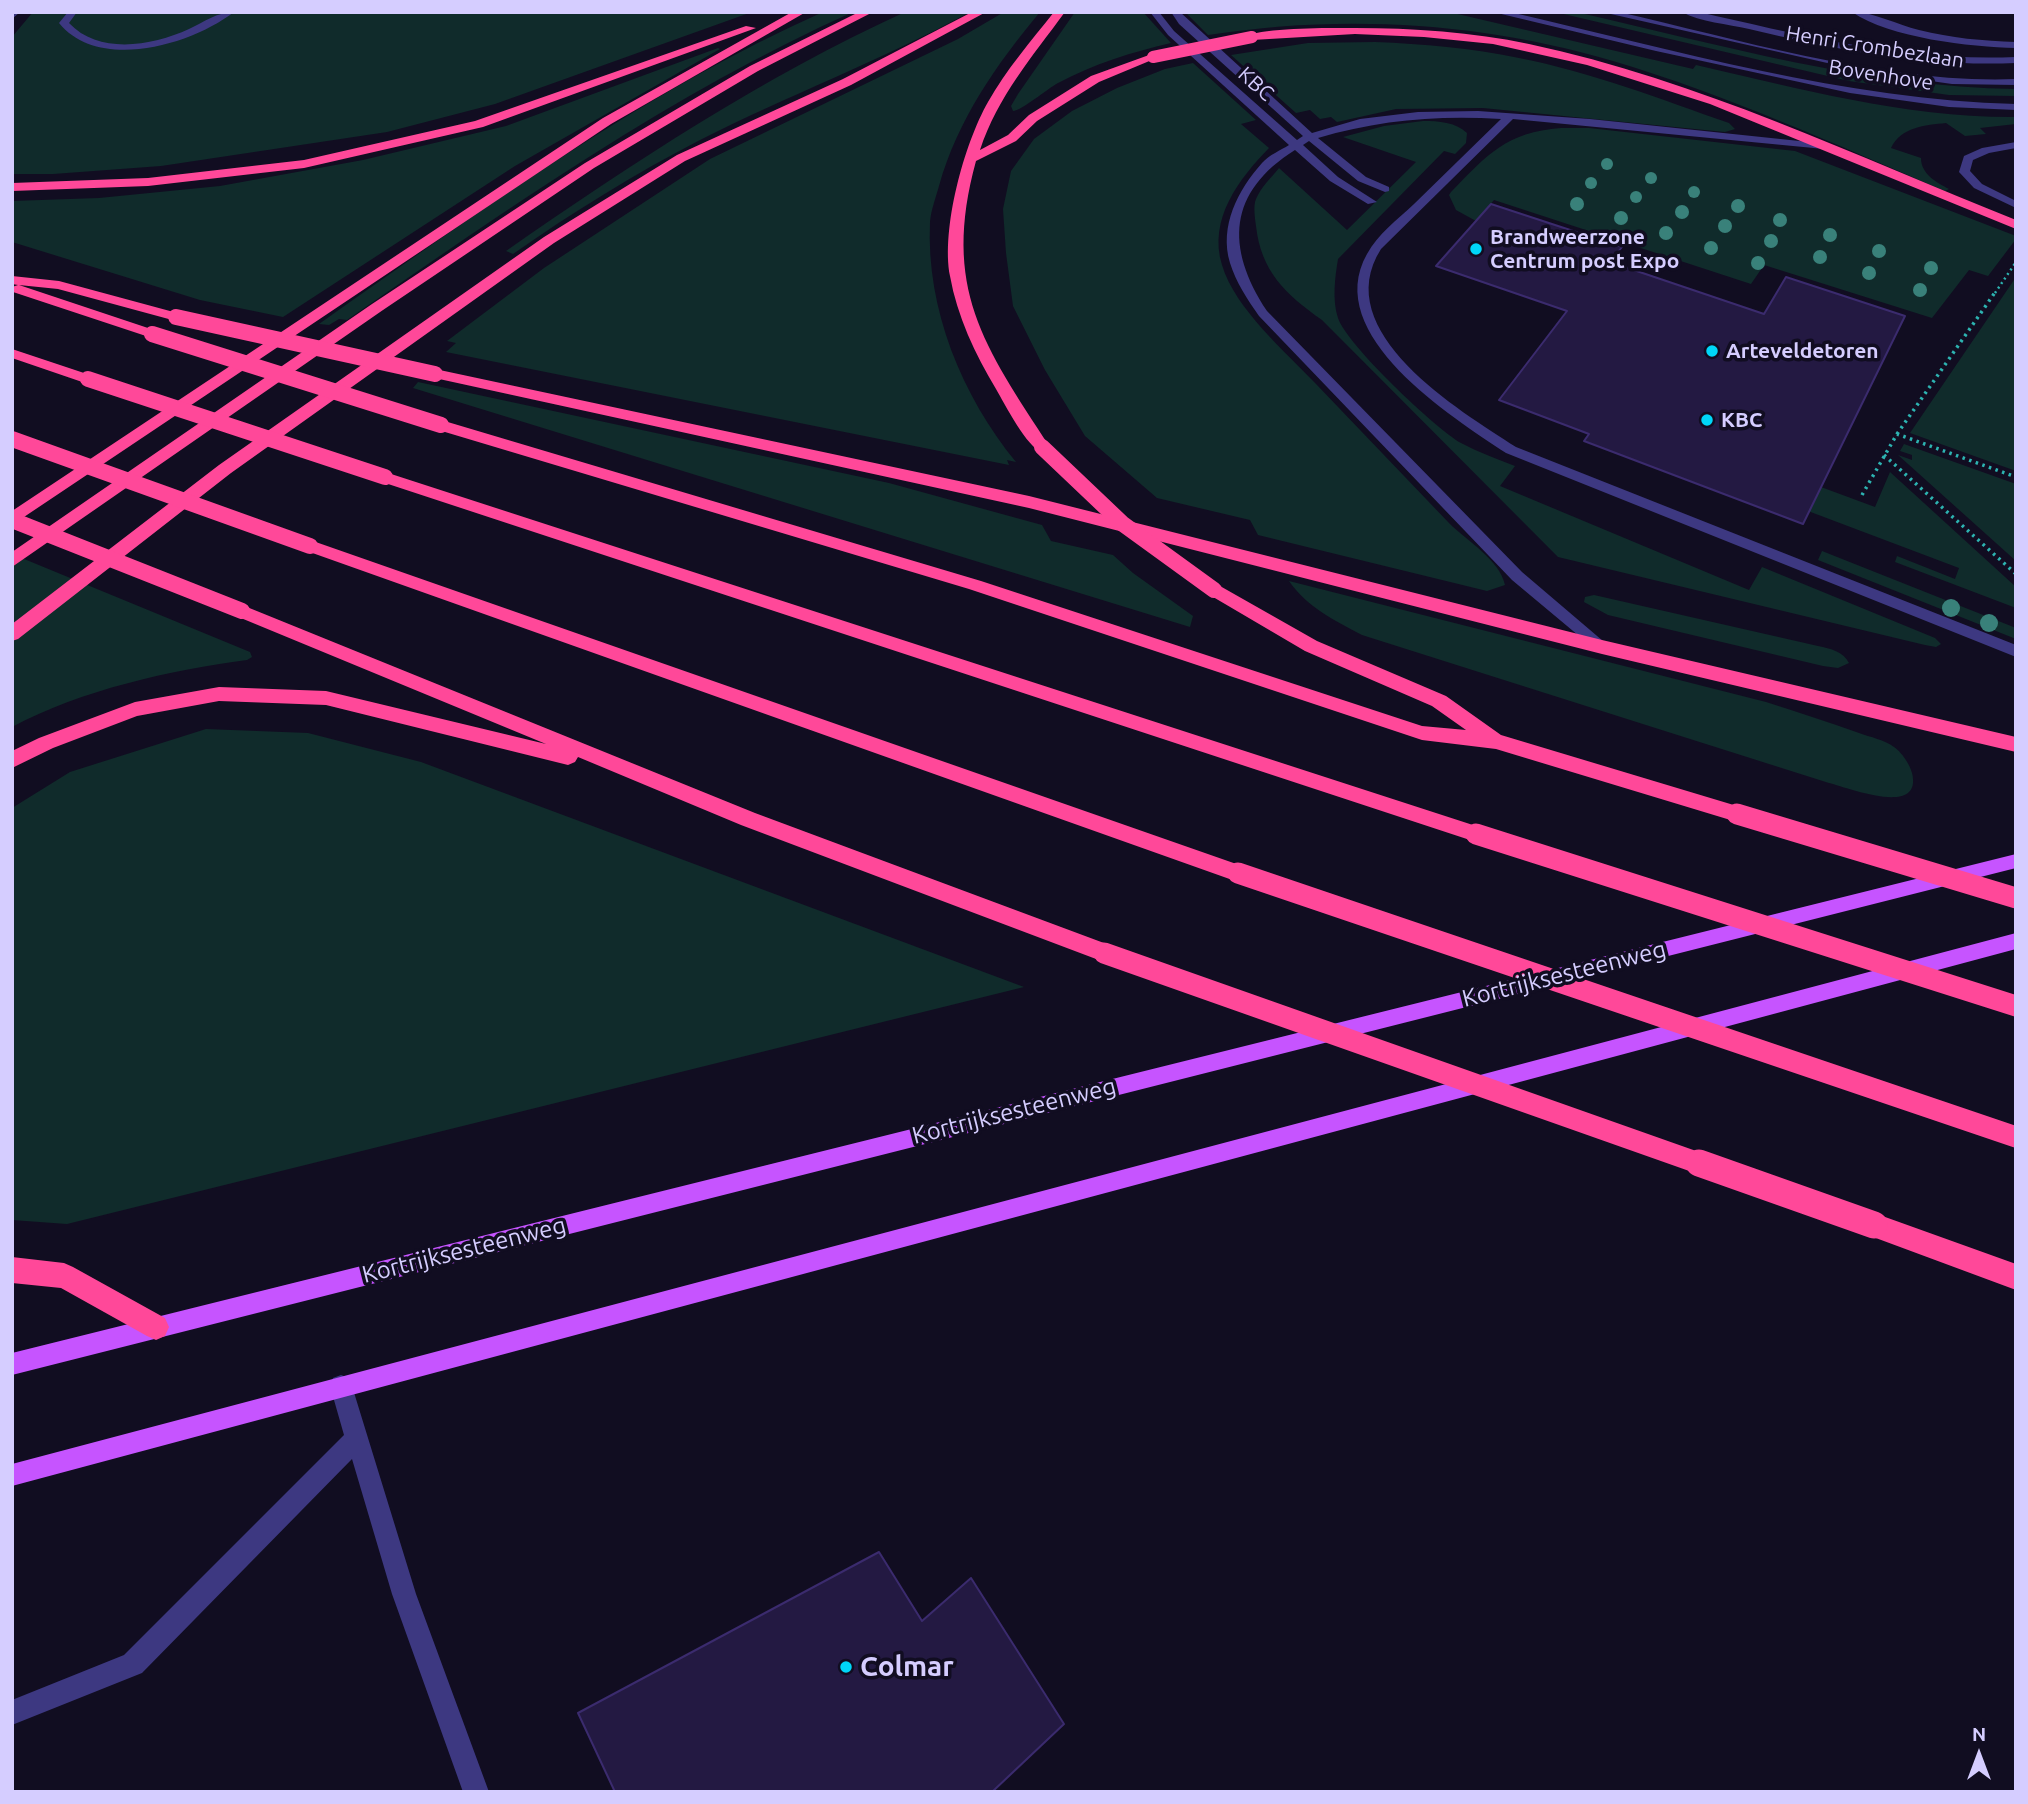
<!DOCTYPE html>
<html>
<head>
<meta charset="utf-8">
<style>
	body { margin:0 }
	#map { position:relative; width:2028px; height:1804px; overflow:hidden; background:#110d21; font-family:Ubuntu,sans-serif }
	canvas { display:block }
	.frame { position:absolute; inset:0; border:14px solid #d5cdff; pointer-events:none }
	.north { position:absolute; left:1944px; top:1720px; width:70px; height:70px; -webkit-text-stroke:5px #110d21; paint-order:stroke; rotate:0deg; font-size:19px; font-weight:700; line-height:28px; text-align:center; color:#d5cdff }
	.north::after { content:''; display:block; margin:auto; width:24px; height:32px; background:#d5cdff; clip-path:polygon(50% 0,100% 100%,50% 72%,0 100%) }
</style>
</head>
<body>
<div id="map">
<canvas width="2028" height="1804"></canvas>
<div class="frame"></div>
<div class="north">N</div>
</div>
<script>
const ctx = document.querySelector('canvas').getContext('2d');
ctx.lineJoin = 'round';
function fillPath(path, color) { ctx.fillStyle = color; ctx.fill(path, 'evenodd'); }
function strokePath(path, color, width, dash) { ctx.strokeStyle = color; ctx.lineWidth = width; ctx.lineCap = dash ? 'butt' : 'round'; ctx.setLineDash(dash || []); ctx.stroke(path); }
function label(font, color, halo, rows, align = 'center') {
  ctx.font = font + ' Ubuntu,sans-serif'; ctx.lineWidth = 7; ctx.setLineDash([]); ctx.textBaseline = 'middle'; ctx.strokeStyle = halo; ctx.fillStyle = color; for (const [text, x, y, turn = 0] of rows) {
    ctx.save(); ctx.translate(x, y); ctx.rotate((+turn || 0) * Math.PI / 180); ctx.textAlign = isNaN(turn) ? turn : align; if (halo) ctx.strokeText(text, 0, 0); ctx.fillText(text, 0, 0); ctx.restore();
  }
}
fillPath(new Path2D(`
	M 33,12 L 752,12 L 495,104 L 387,132 L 161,166 L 53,174 L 12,174 L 12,37 Z
	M 823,12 L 853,12 C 672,93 509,208 347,320 L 339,319 L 329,325 L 319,324 C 476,213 647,90 823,12 Z
	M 905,12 L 970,12 C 882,60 789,95 700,140 C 636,173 573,212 513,254 L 506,251 C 634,162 763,77 905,12 Z
	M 1004,12 L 1040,12 C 996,65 958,119 939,186 C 936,197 931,210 930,222 C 926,309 962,396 1016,462 L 1007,460 L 1009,465 L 446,352 L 456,343 L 447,341 L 544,268 L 710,159 L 958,39 Z
	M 1075,12 L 1143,12 L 1171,43 C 1132,52 1094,64 1058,83 C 1047,89 1021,111 1013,111 L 1011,106 L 1018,94 Z
	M 1185,12 L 1449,12 L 1693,69 L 1696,65 C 1800,89 1908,118 2016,117 L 2016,124 L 1980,128 L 1986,134 L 1965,136 L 1946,123 C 1925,125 1901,127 1891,148 L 1921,158 C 1921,174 1936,182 1949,189 L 1945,191 C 1835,144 1727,95 1613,61 C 1481,22 1343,14 1208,35 Z
	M 1555,12 L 1576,12 C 1721,45 1867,87 2016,89 L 2016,96 L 1949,95 L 1849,81 Z
	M 1375,42 C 1423,44 1471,48 1519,58 C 1591,72 1660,99 1729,123 L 1735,129 L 1725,132 L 1483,108 L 1396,109 L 1337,122 L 1331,117 L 1320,119 L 1310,110 L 1296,113 L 1231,55 L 1308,43 Z
	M 718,48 L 720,49 L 515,166 L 283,317 L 200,300 L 12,242 L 12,201 L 99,198 L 220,186 L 363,160 L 506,126 Z
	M 1193,63 L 1256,120 L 1241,124 L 1269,148 C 1239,179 1208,219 1222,265 C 1235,309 1286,352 1317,385 C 1361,431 1405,477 1449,523 C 1467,541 1500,560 1505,585 L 1487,591 L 1258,535 L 1250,520 L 1157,498 L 1085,436 L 1045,370 L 1013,306 L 1006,253 L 1003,209 L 1011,171 L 1034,139 L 1072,111 L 1117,88 L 1165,69 Z
	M 1423,121 C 1439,121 1455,122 1467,133 L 1466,143 L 1455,154 L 1444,151 L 1338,259 C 1335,277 1332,300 1338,318 C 1347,345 1435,428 1461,443 C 1478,452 1497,459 1515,466 L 1500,486 L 1749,590 L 1762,567 L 1935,638 L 1941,644 L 1936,647 L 1925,645 L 1558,557 L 1322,320 C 1285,294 1261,271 1256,226 C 1255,218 1253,206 1256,199 C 1261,187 1271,178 1279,168 L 1347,230 L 1416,162 L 1343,137 L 1384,126 Z
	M 1561,128 L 1589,128 L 1795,151 L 2016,236 L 2016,239 L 1988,276 L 1969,270 L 1932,318 L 1764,265 L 1751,284 L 1494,200 L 1476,221 L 1456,210 L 1449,195 L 1451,192 C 1487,155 1506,132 1561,128 Z
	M 2016,277 L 2016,471 L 1910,433 Z
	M 418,382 L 889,483 L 1042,525 L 1051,541 L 1113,555 L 1133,573 L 1193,616 L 1190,627 L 413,388 Z
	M 1904,444 L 2016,484 L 2016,561 L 1898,455 L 1912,460 L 1912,455 L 1900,451 Z
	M 1890,472 L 2016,587 L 2016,608 L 1895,562 L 1897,556 L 1955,579 L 1959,568 L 1808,511 L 1821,487 L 1875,507 Z
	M 1822,551 L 2016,628 L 2016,639 L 1818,560 Z
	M 12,554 L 250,652 L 252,657 L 247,660 C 171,670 81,690 12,727 Z
	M 1289,581 L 1766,702 C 1797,712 1829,722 1859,733 C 1870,737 1885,740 1894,747 C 1903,753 1913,769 1913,779 C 1916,815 1846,787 1829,783 L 1362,635 C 1334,620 1308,608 1289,581 Z
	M 1594,595 L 1818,646 C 1831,649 1843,651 1849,663 L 1838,668 L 1823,666 L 1608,615 L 1584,602 L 1585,597 Z
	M 206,729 L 308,733 L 421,762 L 1024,987 L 67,1224 L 12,1220 L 12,808 L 70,772 Z`), '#102b2b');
const building = new Path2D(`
	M 1491,204 L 1622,247 L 1610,262 L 1764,314 L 1786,277 L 1905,316 L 1803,524 L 1584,441 L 1589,434 L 1499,400 L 1567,311 L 1436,266 Z
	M 879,1552 L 922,1621 L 971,1578 L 1064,1724 L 992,1792 L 615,1792 L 578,1713 Z`);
fillPath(building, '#231942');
strokePath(building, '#3b2b6e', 2);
strokePath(new Path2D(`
	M 1995,293 L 2016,262`), '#2db3b1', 2.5, [2, 3.5]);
strokePath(new Path2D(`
	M 1897,434 L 1996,291
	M 1884,455 L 2016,574
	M 1862,495 L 1897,434 L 2016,477`), '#2db3b1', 3.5, [2.5, 4.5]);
fillPath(new Path2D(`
	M 12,12 L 20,12 L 12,19 Z
	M 68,12 L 77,12 L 69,23 C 99,55 152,46 189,29 C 204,22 217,12 234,12 C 191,45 99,72 59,23 Z
	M 1150,12 L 1159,12 L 1174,31 L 1297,140 L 1303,136 L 1179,24 L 1171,12 L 1180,12 L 1312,133 L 1360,119 L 1418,112 L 1478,111 L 1590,119 L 1828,144 L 1828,148 L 1824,149 L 1513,119 L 1381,249 C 1328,332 1459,410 1516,447 L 2016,645 L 2016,657 L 1506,453 C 1452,417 1321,335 1367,254 C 1378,234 1397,220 1414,204 C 1443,176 1472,147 1501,119 C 1438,115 1378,120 1318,138 L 1366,177 L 1389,187 L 1389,191 L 1385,192 L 1358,181 L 1309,141 L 1303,145 L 1338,177 L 1377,202 L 1368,204 L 1330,181 L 1295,150 C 1228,192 1225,247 1267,311 L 1522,572 L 1610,647 L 1602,653 L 1597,651 L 1512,580 L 1259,316 C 1247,299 1236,282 1230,263 C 1219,226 1238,190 1262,163 C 1269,155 1281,150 1289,145 L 1168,35 Z
	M 1493,12 L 1510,12 C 1674,50 1847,100 2016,104 L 2016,110 L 1949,107 L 1850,93 L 1656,51 Z
	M 1602,12 L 1619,12 C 1745,41 1887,84 2016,79 L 2016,85 L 1952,84 L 1867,72 Z
	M 1682,12 L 1699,12 C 1804,36 1907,62 2016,57 L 2016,63 C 1924,67 1838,50 1749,29 C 1728,24 1700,22 1682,12 Z
	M 1852,12 C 1875,12 1897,25 1919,30 C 1951,38 1983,41 2016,42 L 2016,48 C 1970,47 1890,38 1852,12 Z
	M 2016,142 L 2016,148 L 1989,153 L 1973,160 L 1970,171 L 1982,184 L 2016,201 L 2016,208 L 1974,188 L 1959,172 L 1964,156 L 1982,148 Z
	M 341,1375 L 349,1378 L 352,1386 L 416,1594 L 489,1792 L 463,1792 L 392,1594 L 352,1459 L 142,1673 L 12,1725 L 12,1700 L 124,1655 L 344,1435 L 330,1386 L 333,1378 Z`), '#3d3881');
fillPath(new Path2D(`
	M 2016,854 L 2016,868 L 12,1375 L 12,1353 Z
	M 2016,933 L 2016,949 L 12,1486 L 12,1464 Z`), '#c654ff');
fillPath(new Path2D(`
	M 792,12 L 806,12 L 611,124 L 12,525 L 12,511 L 603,118 Z
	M 859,12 L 873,12 L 758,71 L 594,168 L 383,310 L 12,567 L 12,552 L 372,304 L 585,163 L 750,66 Z
	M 972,12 L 986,12 L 851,85 L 685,161 L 554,243 L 231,473 L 18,639 L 12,641 L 12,624 L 219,465 L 544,237 L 677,155 L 843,79 Z
	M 1054,12 L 1065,12 C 1032,57 998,96 980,150 L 1008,135 L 1029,115 L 1091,76 L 1149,55 L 1159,57 L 1099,82 L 1037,121 L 1016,141 L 976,161 C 941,288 984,346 1050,447 L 1042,452 C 1028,449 1004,403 996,389 C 975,354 957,316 950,276 C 941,229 964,144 988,102 C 1006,70 1031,41 1054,12 Z
	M 746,26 L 756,28 L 483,127 L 304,168 L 148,186 L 12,191 L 12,183 L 148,178 L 304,160 L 475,121 Z
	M 1355,28 C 1413,28 1472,32 1529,44 C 1699,80 1855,156 2016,220 L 2016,229 L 1710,104 L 1587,65 L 1493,44 L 1424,37 L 1355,34 L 1252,40 L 1246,37 C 1260,27 1334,28 1355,28 Z
	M 12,276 L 59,281 L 181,314 L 183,317 L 176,321 L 58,289 L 19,285 L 157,331 L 159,334 L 152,338 L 13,292 L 12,287 L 18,285 L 12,284 Z
	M 12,349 L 93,376 L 96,379 L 88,384 L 12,358 Z
	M 435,369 L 1029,496 L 1602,640 L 2016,737 L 2016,752 L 1602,654 L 1029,508 L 430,377 L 427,374 Z
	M 441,420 L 981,581 L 1422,726 L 1466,730 L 1432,706 L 1305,651 L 1208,594 L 1205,590 L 1208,586 L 1220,586 L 1317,641 L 1446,696 L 1501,735 L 1737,806 L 1744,808 L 1747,814 L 1744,820 L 1737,822 L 1496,749 L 1422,740 L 969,589 L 435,429 L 433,425 L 435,421 Z
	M 385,472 L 1476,826 L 1483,828 L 1486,834 L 1483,840 L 1476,842 L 379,481 L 377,477 Z
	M 310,540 L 1245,867 L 1248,873 L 1245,879 L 1238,882 L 304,550 L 301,546 Z
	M 242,605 L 755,813 L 1112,946 L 1115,953 L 1112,960 L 1104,962 L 741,825 L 578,757 L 575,762 L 568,765 L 326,705 L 219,701 L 137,716 L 53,748 L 12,768 L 12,751 L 39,738 L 135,702 L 219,687 L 326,691 L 546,744 L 236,616 L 233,611 L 236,606 Z
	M 1874,1213 L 2016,1264 L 2016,1290 L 1865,1234 L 1862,1225 L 1865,1216 Z
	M 12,1257 L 64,1263 L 73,1267 L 165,1318 L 169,1327 L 165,1336 L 156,1340 L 147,1336 L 61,1288 L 12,1283 Z`), '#ff4899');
strokePath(new Path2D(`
	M 1153,57 L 1252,37`), '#ff4899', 12);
strokePath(new Path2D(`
	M 176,317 L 435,374
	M 152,334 L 441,425
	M 88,379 L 385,477
	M 12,439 L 310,546
	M 1042,447 L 1123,524 L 1214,590
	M 12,520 L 242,611`), '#ff4899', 16);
strokePath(new Path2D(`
	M 1737,814 L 2016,898
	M 1476,834 L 2016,1006
	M 1238,873 L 2016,1137
	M 1104,953 L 1704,1165`), '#ff4899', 21);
strokePath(new Path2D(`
	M 1699,1163 L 1874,1225`), '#ff4899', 27);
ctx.fillStyle = '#39817a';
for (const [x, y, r] of [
	[1607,164,6],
	[1651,178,6],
	[1591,183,6],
	[1694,192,6],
	[1636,197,6],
	[1577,204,7],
	[1738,206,7],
	[1682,212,7],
	[1621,218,7],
	[1780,220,7],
	[1725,226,7],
	[1666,233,7],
	[1830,235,7],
	[1771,241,7],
	[1711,248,7],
	[1879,251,7],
	[1820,257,7],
	[1758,263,7],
	[1931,268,7],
	[1869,273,7],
	[1920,290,7],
	[1951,608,9],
	[1989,623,9]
]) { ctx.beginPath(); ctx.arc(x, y, r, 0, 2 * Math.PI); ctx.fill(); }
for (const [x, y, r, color] of [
	[1476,249,7,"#00d6f8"],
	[1712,351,7,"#00d6f8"],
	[1707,420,7,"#00d6f8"],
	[846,1667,7,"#00d6f8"]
]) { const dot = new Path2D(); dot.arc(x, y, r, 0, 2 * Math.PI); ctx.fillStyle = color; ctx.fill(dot); strokePath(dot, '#110d21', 2.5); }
label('21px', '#d5cdff', '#110d21', [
	["Henri Crombezlaan",1875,47,9],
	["Bovenhove",1881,75,9],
	["KBC",1256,84,42]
]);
label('bold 21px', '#d5cdff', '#110d21', [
	["Brandweerzone",1490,237],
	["Centrum post Expo",1490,261],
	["Arteveldetoren",1726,351],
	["KBC",1721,420]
], 'left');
label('24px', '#d5cdff', '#110d21', [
	["Kortrijksesteenweg",1564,974,-14],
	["Kortrijksesteenweg",1014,1111,-14],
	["Kortrijksesteenweg",464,1250,-14]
]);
label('bold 28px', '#d5cdff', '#110d21', [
	["Colmar",860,1667]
], 'left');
</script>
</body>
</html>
